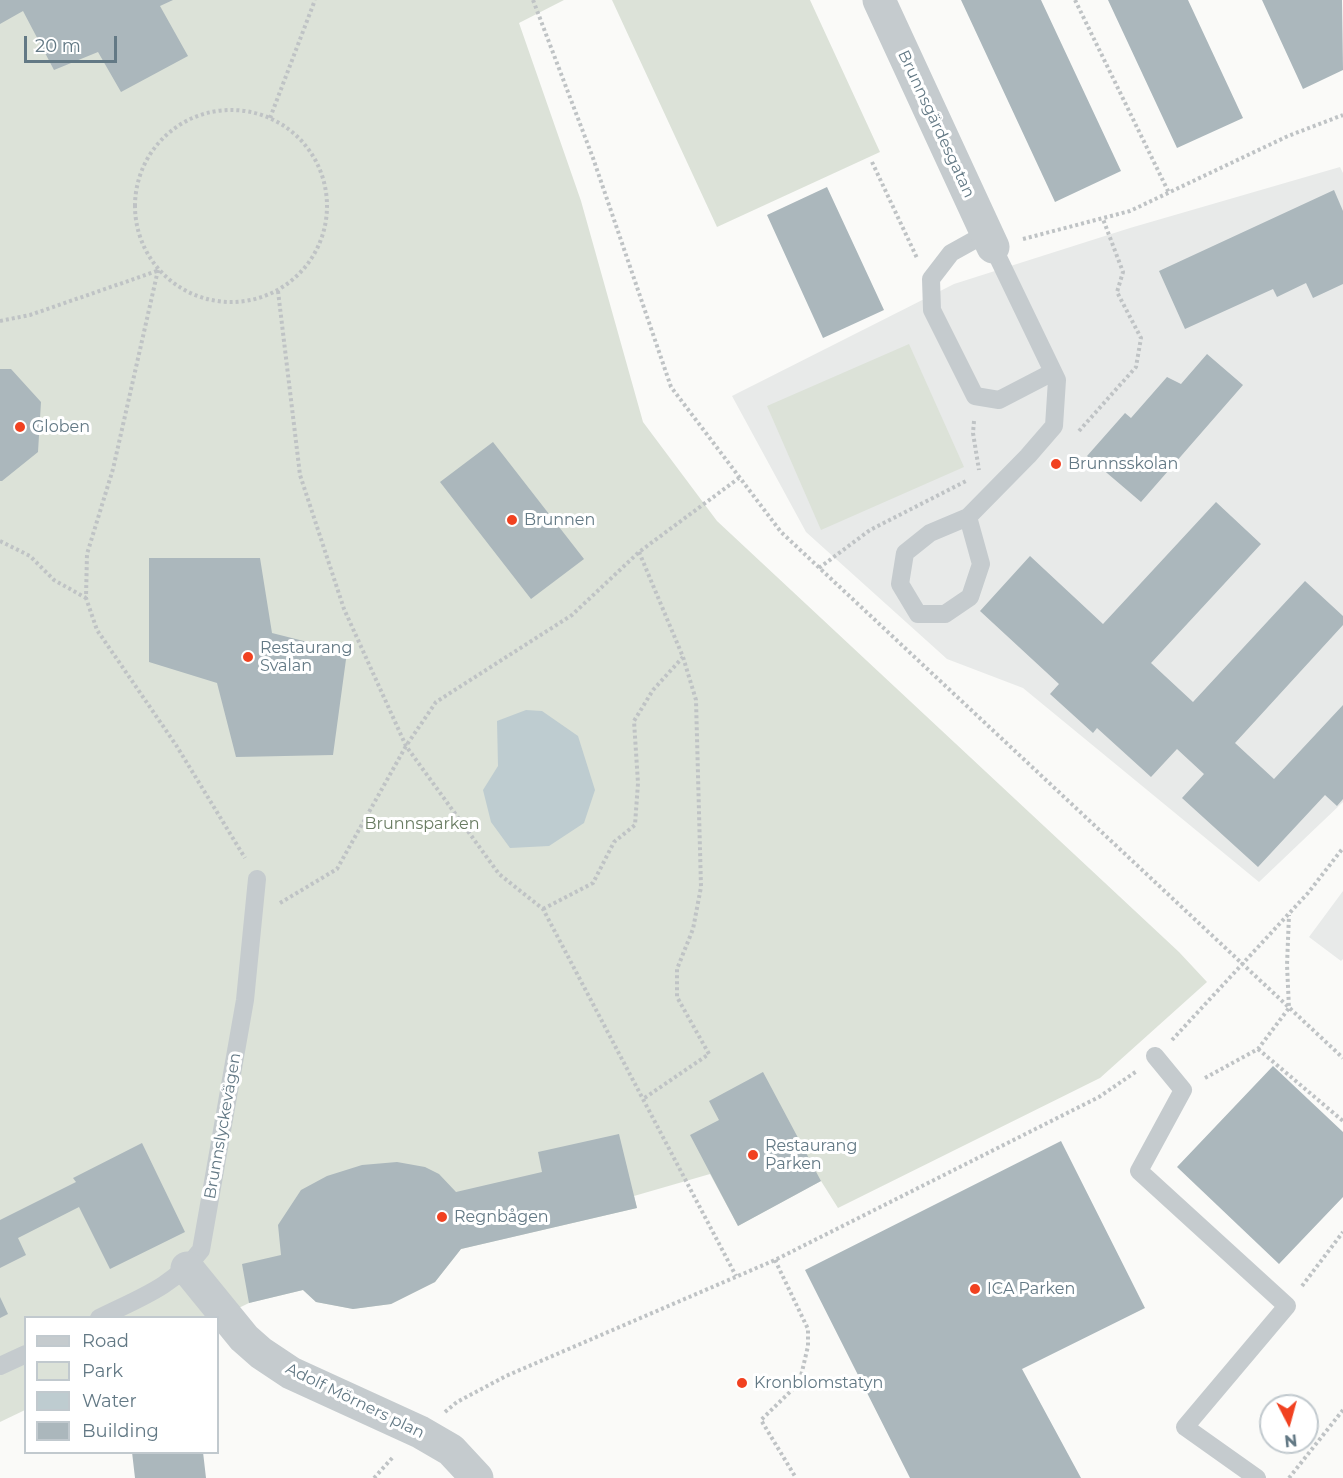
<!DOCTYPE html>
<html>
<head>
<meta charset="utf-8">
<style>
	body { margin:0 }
	#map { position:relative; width:1343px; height:1478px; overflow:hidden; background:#fafaf8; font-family:Montserrat,sans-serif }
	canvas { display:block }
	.legend { position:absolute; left:24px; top:1316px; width:195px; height:138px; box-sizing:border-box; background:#fff; border:2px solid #c1c9ce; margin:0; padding:8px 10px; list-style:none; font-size:18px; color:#637985 }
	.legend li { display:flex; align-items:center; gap:12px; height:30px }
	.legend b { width:30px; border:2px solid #c1c9ce }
	.north { position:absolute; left:1259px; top:1394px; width:60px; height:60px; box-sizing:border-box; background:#fff; border:2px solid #c1c9ce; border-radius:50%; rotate:174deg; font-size:16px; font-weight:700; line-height:24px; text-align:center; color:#637985 }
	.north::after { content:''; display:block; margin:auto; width:21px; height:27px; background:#f14120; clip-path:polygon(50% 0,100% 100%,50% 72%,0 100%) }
	.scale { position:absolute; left:24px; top:36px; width:93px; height:27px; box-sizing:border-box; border:3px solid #637985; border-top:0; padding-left:8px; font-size:18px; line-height:21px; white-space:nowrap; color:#637985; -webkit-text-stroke:4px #fff; paint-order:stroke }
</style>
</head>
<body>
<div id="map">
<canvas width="1343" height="1478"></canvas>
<ul class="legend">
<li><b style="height:8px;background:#c5cbce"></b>Road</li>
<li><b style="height:16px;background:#dce2d8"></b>Park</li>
<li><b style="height:16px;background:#beccd0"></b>Water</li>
<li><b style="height:16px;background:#abb7bc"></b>Building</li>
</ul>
<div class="north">N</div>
<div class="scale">20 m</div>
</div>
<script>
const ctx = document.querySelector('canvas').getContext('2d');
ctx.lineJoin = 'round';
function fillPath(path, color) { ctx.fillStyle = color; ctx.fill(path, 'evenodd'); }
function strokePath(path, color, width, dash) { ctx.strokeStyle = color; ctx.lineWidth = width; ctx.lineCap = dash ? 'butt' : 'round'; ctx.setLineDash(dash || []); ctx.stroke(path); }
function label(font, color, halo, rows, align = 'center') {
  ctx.font = font + ' Montserrat,sans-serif'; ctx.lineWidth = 6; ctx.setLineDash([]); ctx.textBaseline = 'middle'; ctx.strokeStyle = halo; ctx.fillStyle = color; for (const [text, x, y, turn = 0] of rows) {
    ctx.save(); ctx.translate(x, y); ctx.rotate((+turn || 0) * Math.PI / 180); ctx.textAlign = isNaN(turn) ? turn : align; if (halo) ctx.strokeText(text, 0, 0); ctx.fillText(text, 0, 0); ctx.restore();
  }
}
fillPath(new Path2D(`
	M 1340,167 L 1343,173 L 1343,802 L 1259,882 L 1023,688 L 947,659 L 806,532 L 732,396 L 954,284 L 1130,228 Z
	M 1343,891 L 1343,959 L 1341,961 L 1309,937 Z`), '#e8eae9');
fillPath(new Path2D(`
	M 0,0 L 564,0 L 519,23 L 581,201 L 643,422 L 717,521 L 1179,952 L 1207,982 L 1100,1078 L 838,1208 L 821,1181 L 738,1226 L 710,1174 L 634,1196 L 637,1208 L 461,1249 L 435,1282 L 391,1304 L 353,1309 L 316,1302 L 303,1290 L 249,1303 L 218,1318 L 26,1318 L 25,1410 L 0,1422 Z
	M 612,0 L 810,0 L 880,152 L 717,227 Z
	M 909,344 L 964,467 L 821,530 L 767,406 Z`), '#dce2d8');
fillPath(new Path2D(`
	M 526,710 L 542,711 L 578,736 L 595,790 L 584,823 L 549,846 L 510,848 L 491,822 L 483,790 L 498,766 L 497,721 Z`), '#beccd0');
fillPath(new Path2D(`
	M 0,0 L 173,0 L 160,6 L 188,56 L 121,92 L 98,52 L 54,70 L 23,11 L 0,24 Z
	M 961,0 L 1041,0 L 1121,171 L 1055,202 Z
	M 1108,0 L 1188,0 L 1243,118 L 1177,148 Z
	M 1262,0 L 1342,0 L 1343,70 L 1303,89 Z
	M 827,187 L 884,310 L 823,338 L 767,215 Z
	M 1334,190 L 1343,211 L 1343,284 L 1313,298 L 1306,283 L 1277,297 L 1273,289 L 1185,329 L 1159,271 Z
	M 1207,354 L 1243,385 L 1141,502 L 1087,456 L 1125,413 L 1131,418 L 1167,377 L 1181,384 Z
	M 0,369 L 11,369 L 41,402 L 38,452 L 2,481 L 0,481 Z
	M 493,442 L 584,559 L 531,599 L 440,482 Z
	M 1216,502 L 1261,544 L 1151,663 L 1193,702 L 1305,581 L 1343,616 L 1343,625 L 1235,743 L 1274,779 L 1343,705 L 1343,799 L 1337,806 L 1325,795 L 1258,867 L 1182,798 L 1204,774 L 1177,749 L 1151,777 L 1097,728 L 1093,733 L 1050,694 L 1059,684 L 980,611 L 1030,556 L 1103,624 Z
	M 149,558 L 260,558 L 272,633 L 347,652 L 333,755 L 236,757 L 217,683 L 149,662 Z
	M 1273,1066 L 1343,1132 L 1343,1197 L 1279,1264 L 1177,1167 Z
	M 763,1072 L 821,1181 L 738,1226 L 690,1135 L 719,1120 L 709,1101 Z
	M 619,1134 L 637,1208 L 461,1249 L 435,1282 L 391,1304 L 353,1309 L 316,1302 L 303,1290 L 249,1303 L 242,1264 L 281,1255 L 278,1225 L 301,1190 L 327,1176 L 362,1165 L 397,1162 L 425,1167 L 439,1174 L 456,1192 L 542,1172 L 538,1152 Z
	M 1061,1141 L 1145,1308 L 1022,1369 L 1081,1478 L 910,1478 L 805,1270 Z
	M 142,1143 L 185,1232 L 110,1269 L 79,1207 L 18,1238 L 26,1255 L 0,1268 L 0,1220 L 76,1182 L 73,1178 Z
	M 0,1297 L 8,1314 L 0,1318 Z
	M 132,1452 L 203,1452 L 206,1478 L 135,1478 Z`), '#abb7bc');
strokePath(new Path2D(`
	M 533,0 L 593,158 L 671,387 L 781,532 L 1343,1058
	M 1075,0 L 1169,193
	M135 206a96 96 0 1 1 192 0a96 96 0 1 1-192 0Z
	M 270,118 L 315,0
	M 872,162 L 917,258
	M 1023,239 L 1130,211 L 1288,136 L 1343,115
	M 158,270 L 113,469 L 87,554 L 86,598 L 97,630 L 176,745 L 245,858
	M 278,291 L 300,475 L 344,609 L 406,746 L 499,874 L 543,909 L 736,1276
	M 0,321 L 30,315 L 157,271
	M 974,421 L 973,433 L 979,470
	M 1079,431 L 1136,367 L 1141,338 L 1117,292 L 1123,272 L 1103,219
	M 0,541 L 30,556 L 54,580 L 86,598
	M 639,552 L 683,657 L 696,700 L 701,887 L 693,929 L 677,969 L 677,997 L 709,1054 L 643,1099
	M 819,568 L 870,530 L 968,480
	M 280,903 L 337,869 L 406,746 L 436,702 L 572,615 L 639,552 L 739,478
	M 543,909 L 593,883 L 614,842 L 635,825 L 638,783 L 634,721 L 653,690 L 683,657
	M 1172,1040 L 1308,893 L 1343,848
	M 1258,1049 L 1343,1121
	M 1205,1078 L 1258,1049 L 1289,1008 L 1287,965 L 1289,915
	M 775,1260 L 808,1329 L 808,1346 L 801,1376 L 793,1389 L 761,1420 L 796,1478
	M 1302,1286 L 1343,1232
	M 445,1412 L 457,1402 L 506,1376 L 775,1260 L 1099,1097 L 1137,1071
	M 374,1478 L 394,1456
	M 1289,1478 L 1343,1410`), '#bfc3c5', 4, [3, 3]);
strokePath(new Path2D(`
	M 987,233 L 951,253 L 931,279 L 932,310 L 975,396 L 999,400 L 1053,372
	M 968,517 L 981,564 L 970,597 L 945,614 L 918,614 L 900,584 L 905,553 L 930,533 L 968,517 L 1028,456 L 1054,426 L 1057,380 L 993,247
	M 1155,1056 L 1183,1090 L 1139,1171 L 1287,1306 L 1185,1427 L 1257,1478
	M 99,1318 C 139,1298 173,1287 201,1250 L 245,1000 L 257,879
	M 0,1366 L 26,1354`), '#c5cbce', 18);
strokePath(new Path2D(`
	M 879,0 L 993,247
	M 187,1268 L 244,1338 L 261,1353 L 291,1373 L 420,1432 L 451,1450 L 477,1478`), '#c5cbce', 33);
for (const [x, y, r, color] of [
	[20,427,6,"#f14120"],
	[1056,464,6,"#f14120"],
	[512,520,6,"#f14120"],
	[248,657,6,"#f14120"],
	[753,1155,6,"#f14120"],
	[442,1217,6,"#f14120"],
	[975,1289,6,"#f14120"],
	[742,1383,6,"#f14120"]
]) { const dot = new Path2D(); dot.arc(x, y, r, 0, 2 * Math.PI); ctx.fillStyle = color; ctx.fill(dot); strokePath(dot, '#fff', 2); }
label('16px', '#637985', '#fff', [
	["Brunnsgärdesgatan",936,124,65],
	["Brunnslyckevägen",223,1126,-80],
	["Adolf Mörners plan",355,1401,26]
]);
label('16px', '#637985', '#fff', [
	["Globen",32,427],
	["Brunnsskolan",1068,464],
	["Brunnen",524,520],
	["Restaurang",260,648],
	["Svalan",260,666],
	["Restaurang",765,1146],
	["Parken",765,1164],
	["Regnbågen",454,1217],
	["ICA Parken",987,1289],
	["Kronblomstatyn",754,1383]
], 'left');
label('16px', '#697c62', '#fff', [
	["Brunnsparken",422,824]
]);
</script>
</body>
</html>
